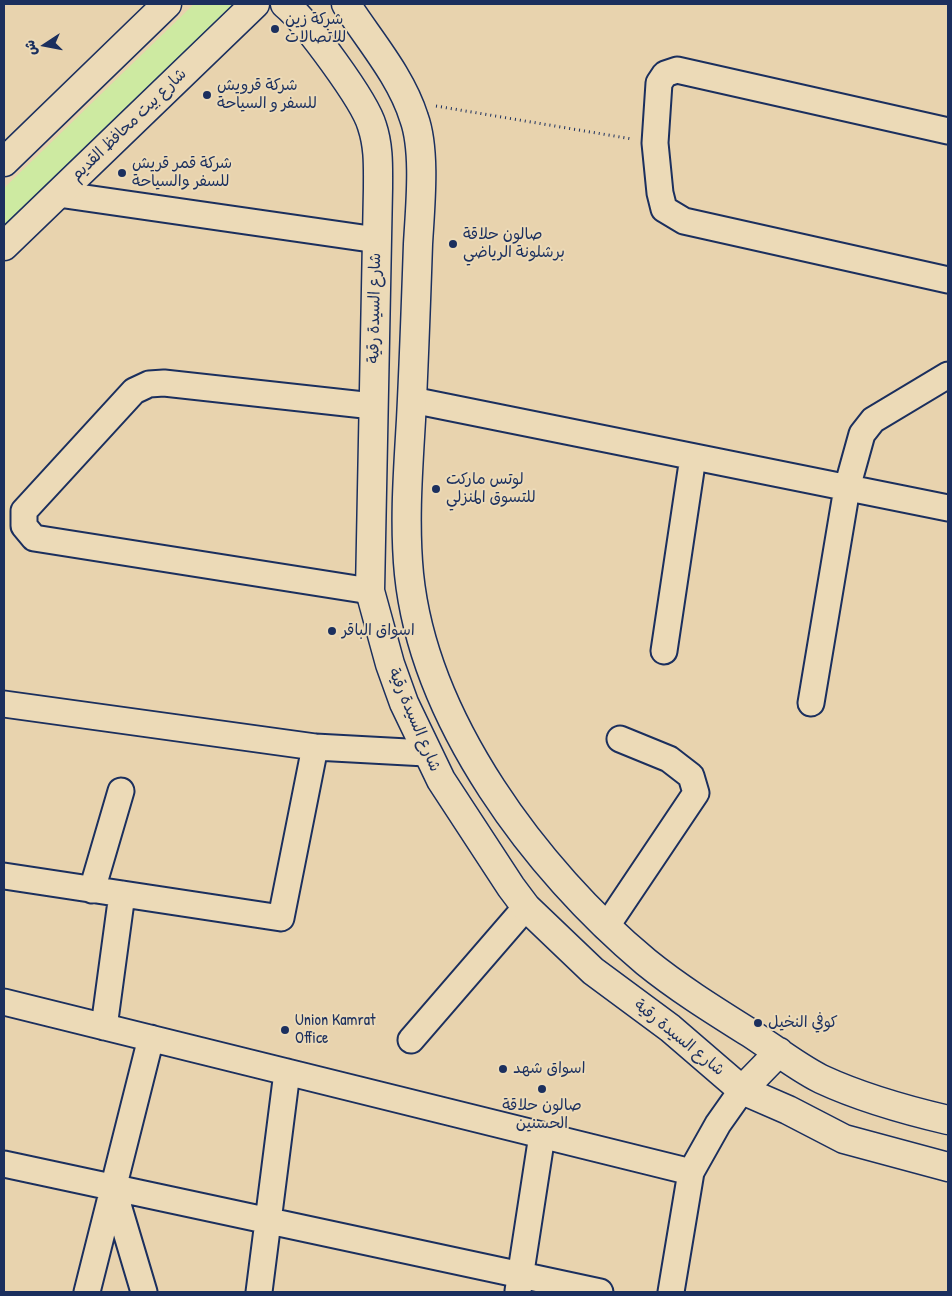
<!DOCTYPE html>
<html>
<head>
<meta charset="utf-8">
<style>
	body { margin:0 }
	#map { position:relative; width:952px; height:1296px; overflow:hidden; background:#e8d3ae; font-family:"Patrick Hand","Playpen Sans Arabic",sans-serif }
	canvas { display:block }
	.frame { position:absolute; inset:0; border:5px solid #1b2f5e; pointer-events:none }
	.north { position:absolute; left:20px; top:20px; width:50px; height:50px; -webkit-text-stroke:4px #ecdab7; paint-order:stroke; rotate:259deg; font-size:14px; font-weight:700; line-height:20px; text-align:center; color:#1b2f5e }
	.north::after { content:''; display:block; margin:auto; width:18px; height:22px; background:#1b2f5e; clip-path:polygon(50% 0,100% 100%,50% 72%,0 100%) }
</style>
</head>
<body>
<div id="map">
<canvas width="952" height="1296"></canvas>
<div class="frame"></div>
<div class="north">ش</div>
</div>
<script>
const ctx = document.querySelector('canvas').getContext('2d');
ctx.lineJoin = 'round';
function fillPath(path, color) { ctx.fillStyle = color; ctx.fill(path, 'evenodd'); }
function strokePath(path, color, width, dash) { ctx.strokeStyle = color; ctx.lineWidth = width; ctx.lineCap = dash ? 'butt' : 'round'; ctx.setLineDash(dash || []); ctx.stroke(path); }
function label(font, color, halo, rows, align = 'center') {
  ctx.font = font + ' "Patrick Hand","Playpen Sans Arabic",sans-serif'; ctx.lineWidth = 4; ctx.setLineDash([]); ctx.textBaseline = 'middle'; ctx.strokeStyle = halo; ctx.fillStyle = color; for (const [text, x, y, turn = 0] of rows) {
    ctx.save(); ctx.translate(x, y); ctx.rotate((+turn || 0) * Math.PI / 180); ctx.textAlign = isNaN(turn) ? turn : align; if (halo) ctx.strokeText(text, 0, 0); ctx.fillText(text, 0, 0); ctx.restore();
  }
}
fillPath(new Path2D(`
	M 194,4 L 236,4 L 4,228 L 4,188 Z`), '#cdeaa1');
const street = new Path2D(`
	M 948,131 L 677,70 L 665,74 L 659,83 L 655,143 L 660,193 L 664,209 L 684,221 L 948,280
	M 58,194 L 377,240
	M 412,400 L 948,508
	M 370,591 L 34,538 L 24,526 L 24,511 L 134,391 L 149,384 L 164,383 L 373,406
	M 664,651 L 693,457
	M 811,703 L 847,488 L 862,434 L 873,420 L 948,375
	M 4,704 L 315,747 L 426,753
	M 4,876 L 281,918 L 315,747
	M 92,890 L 121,791
	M 606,927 L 696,793 L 691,776 L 669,759 L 620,739
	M 4,1002 L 691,1172
	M 104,1027 L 122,894
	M 411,1040 L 526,907
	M 4,1164 L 600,1292
	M 113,1188 L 144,1292
	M 518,1291 L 542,1135
	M 87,1292 L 151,1038
	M 259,1292 L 287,1072
	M 671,1292 L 691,1172 L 718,1124 L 742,1090`);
const secondary = new Path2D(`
	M 285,4 C 306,21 365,101 372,126 C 379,147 378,167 378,188 L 370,591 L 390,664 L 404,703 L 441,780 L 511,887 L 526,907 L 593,971 L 670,1028 L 742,1090 L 788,1110 L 844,1139 L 948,1167
	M 346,4 C 369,40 401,76 414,118 C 426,151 420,208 418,244 C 416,303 414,361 411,420 C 408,471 404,523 409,574 C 424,721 536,870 646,962 C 678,988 715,1011 750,1033 C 773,1048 797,1067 821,1079 C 862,1098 905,1110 948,1120
	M 742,1090 L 779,1052`);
const primary = new Path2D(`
	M 4,162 L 167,4
	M 4,246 L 255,4`);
strokePath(street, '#1b2f5e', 29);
strokePath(secondary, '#1b2f5e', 31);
strokePath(primary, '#1b2f5e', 31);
strokePath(new Path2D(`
	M 436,106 L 632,139`), '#1b2f5e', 3, [1, 4]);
strokePath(street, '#ecdab7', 25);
strokePath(secondary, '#ecdab7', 28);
strokePath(primary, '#ecdab7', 28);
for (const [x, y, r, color] of [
	[275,29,5,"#1b2f5e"],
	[207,95,5,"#1b2f5e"],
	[122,173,5,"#1b2f5e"],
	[453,244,5,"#1b2f5e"],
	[436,489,5,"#1b2f5e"],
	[332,631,5,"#1b2f5e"],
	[758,1023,5,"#1b2f5e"],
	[285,1030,5,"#1b2f5e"],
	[503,1069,5,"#1b2f5e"],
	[542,1089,5,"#1b2f5e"]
]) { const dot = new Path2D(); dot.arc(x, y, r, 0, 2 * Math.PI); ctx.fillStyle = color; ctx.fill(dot); strokePath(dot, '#ecdab7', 2); }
label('16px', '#1b2f5e', '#ecdab7', [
	["شركة زين",285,20],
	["للاتصالات",285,38],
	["شركة قرويش",217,86],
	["للسفر و السياحة",217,104],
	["شركة قمر قريش",132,164],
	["للسفر والسياحة",132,182],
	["صالون حلاقة",463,235],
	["برشلونة الرياضي",463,253],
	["لوتس ماركت",446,480],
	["للتسوق المنزلي",446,498],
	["اسواق الباقر",342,631],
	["Union Kamrat",295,1021],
	["Office",295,1039],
	["كوفي النخيل",768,1023],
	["اسواق شهد",513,1069],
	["صالون حلاقة",542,1106,"center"],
	["الحسنين",542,1124,"center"]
], 'left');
label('16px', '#1b2f5e', '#ecdab7', [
	["شارع بيت محافظ القديم",129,125,-44],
	["شارع السيدة رقية",375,308,-89],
	["شارع السيدة رقية",414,720,67],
	["شارع السيدة رقية",679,1038,39]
]);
</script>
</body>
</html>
